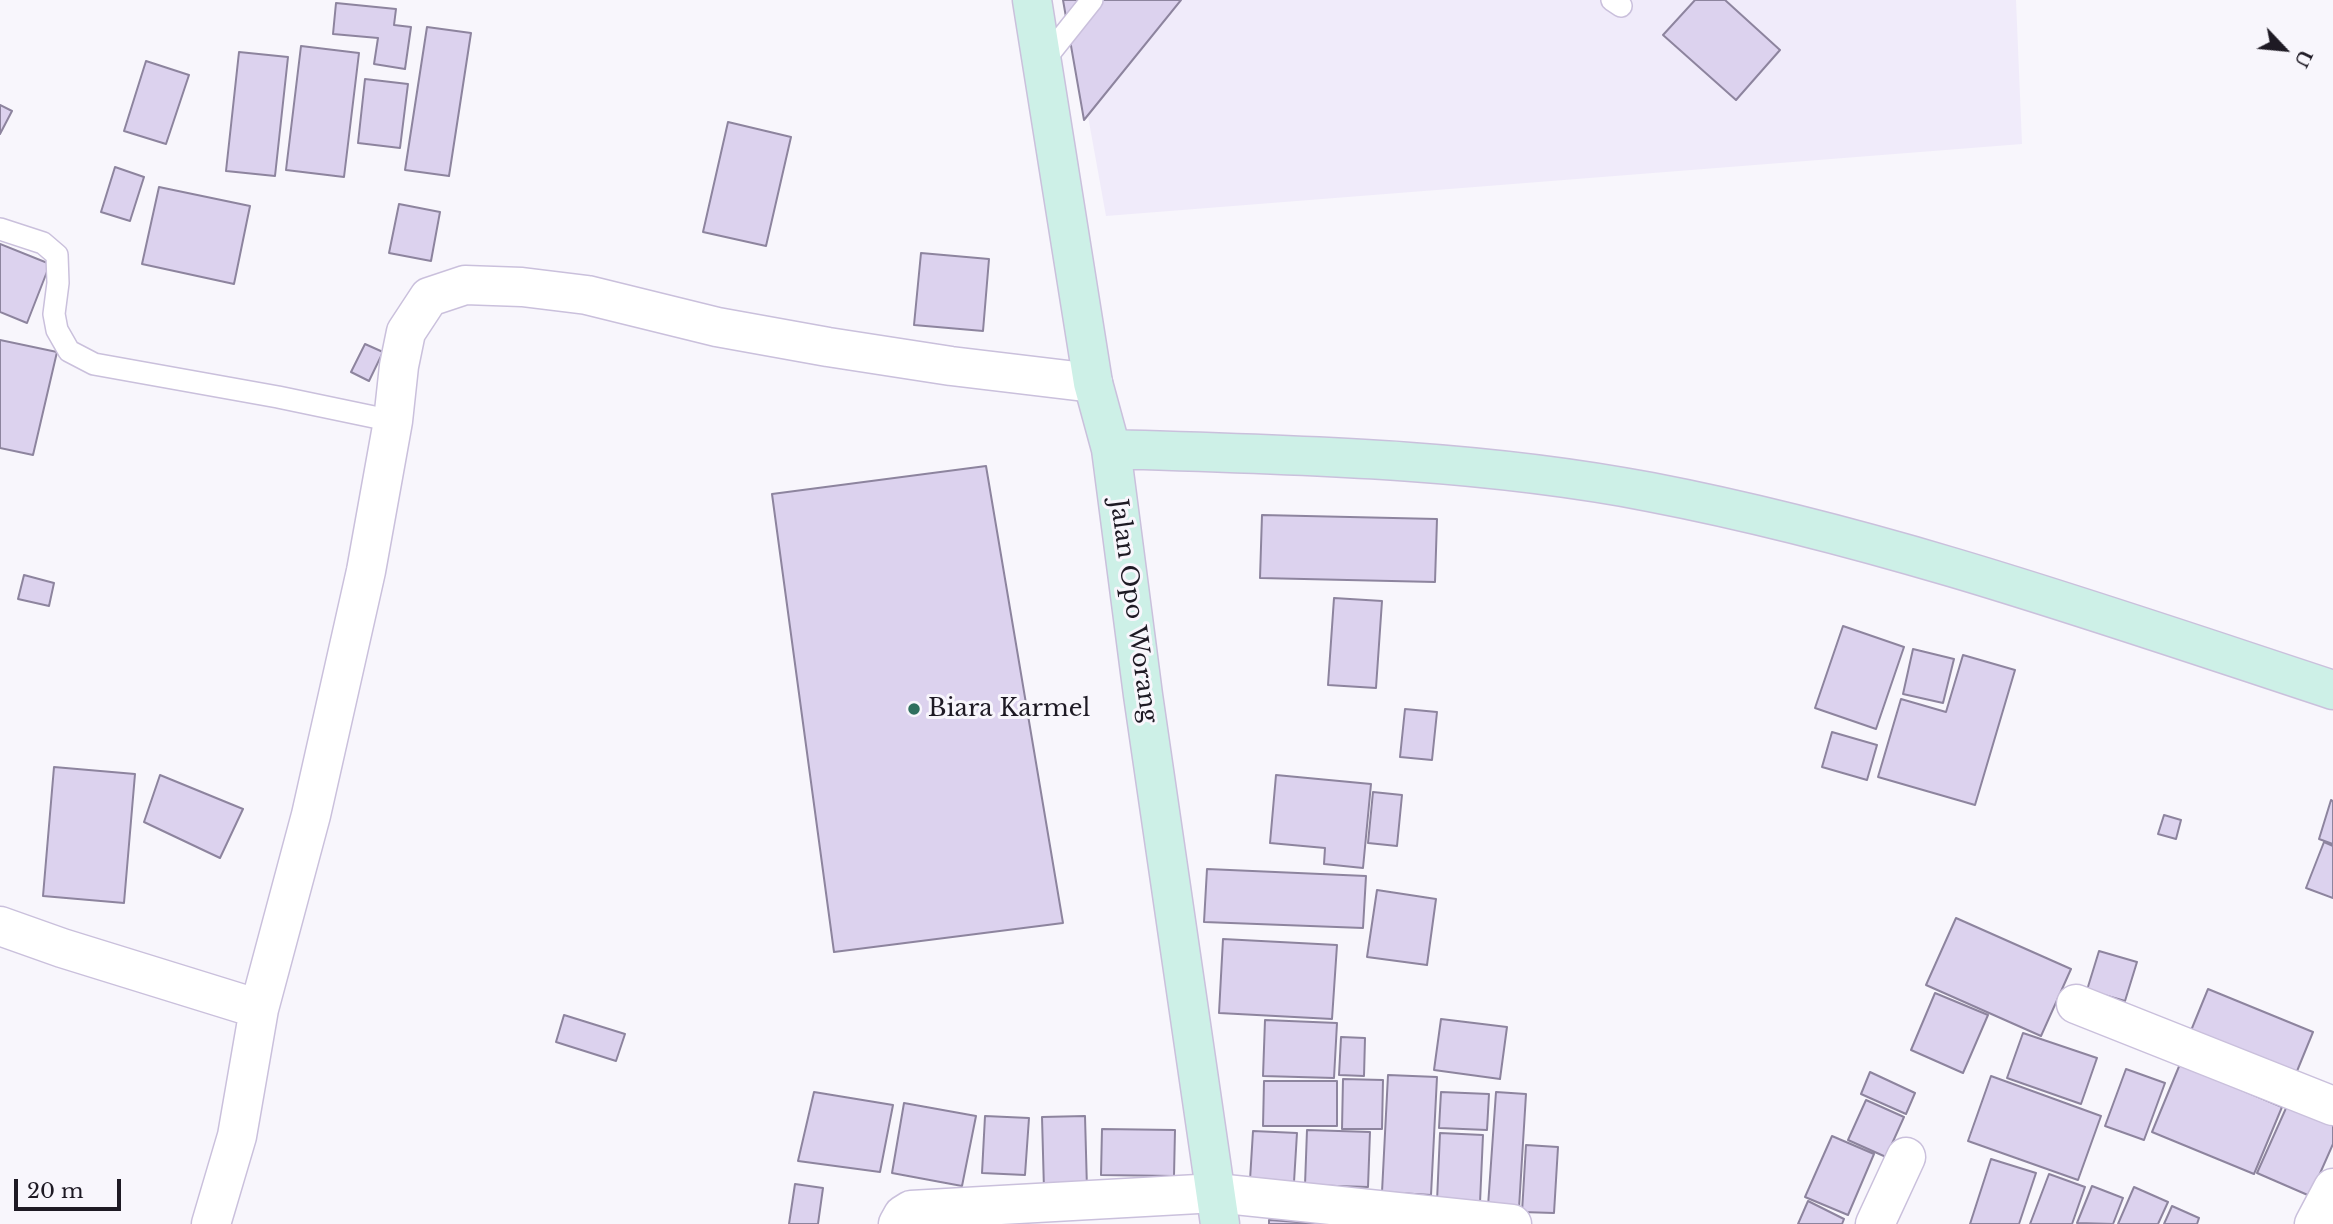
<!DOCTYPE html>
<html>
<head>
<meta charset="utf-8">
<style>
	body { margin:0 }
	#map { position:relative; width:2333px; height:1224px; overflow:hidden; background:#f8f6fc; font-family:"Libre Baskerville",serif }
	canvas { display:block }
	.north { position:absolute; left:2249px; top:14px; width:70px; height:70px; -webkit-text-stroke:5px #f8f6fc; paint-order:stroke; rotate:116deg; font-size:19px; font-weight:700; line-height:28px; text-align:center; color:#1e1a24 }
	.north::after { content:''; display:block; margin:auto; width:24px; height:32px; background:#1e1a24; clip-path:polygon(50% 0,100% 100%,50% 72%,0 100%) }
	.scale { position:absolute; left:14px; top:1179px; width:107px; height:32px; box-sizing:border-box; border:4px solid #1e1a24; border-top:0; padding-left:9px; font-size:21px; line-height:24px; white-space:nowrap; color:#1e1a24; -webkit-text-stroke:5px #f8f6fc; paint-order:stroke }
</style>
</head>
<body>
<div id="map">
<canvas width="2333" height="1224"></canvas>
<div class="north">U</div>
<div class="scale">20 m</div>
</div>
<script>
const ctx = document.querySelector('canvas').getContext('2d');
ctx.lineJoin = 'round';
function fillPath(path, color) { ctx.fillStyle = color; ctx.fill(path, 'evenodd'); }
function strokePath(path, color, width, dash) { ctx.strokeStyle = color; ctx.lineWidth = width; ctx.lineCap = dash ? 'butt' : 'round'; ctx.setLineDash(dash || []); ctx.stroke(path); }
function label(font, color, halo, rows, align = 'center') {
  ctx.font = font + ' "Libre Baskerville",serif'; ctx.lineWidth = 6; ctx.setLineDash([]); ctx.textBaseline = 'middle'; ctx.strokeStyle = halo; ctx.fillStyle = color; for (const [text, x, y, turn = 0] of rows) {
    ctx.save(); ctx.translate(x, y); ctx.rotate((+turn || 0) * Math.PI / 180); ctx.textAlign = isNaN(turn) ? turn : align; if (halo) ctx.strokeText(text, 0, 0); ctx.fillText(text, 0, 0); ctx.restore();
  }
}
fillPath(new Path2D(`
	M 1067,0 L 2016,0 L 2022,144 L 1106,216 Z`), '#f0ebfa');
const building = new Path2D(`
	M 1063,0 L 1181,0 L 1084,120 Z
	M 1695,0 L 1725,0 L 1780,50 L 1736,100 L 1663,35 Z
	M 336,3 L 396,9 L 394,25 L 411,27 L 405,69 L 374,64 L 378,38 L 333,34 Z
	M 427,27 L 471,33 L 449,176 L 405,170 Z
	M 301,46 L 359,53 L 344,177 L 286,170 Z
	M 239,52 L 288,57 L 275,176 L 226,171 Z
	M 146,61 L 189,75 L 166,144 L 124,131 Z
	M 365,79 L 408,84 L 400,148 L 358,143 Z
	M 0,105 L 12,111 L 0,134 Z
	M 728,122 L 791,137 L 766,246 L 703,232 Z
	M 115,167 L 144,177 L 130,221 L 101,212 Z
	M 159,187 L 250,206 L 234,284 L 142,264 Z
	M 399,204 L 440,212 L 431,261 L 389,253 Z
	M 0,244 L 50,264 L 27,323 L 0,312 Z
	M 921,253 L 989,259 L 983,331 L 914,325 Z
	M 0,340 L 57,352 L 33,455 L 0,448 Z
	M 365,344 L 383,352 L 369,381 L 351,372 Z
	M 986,466 L 1063,923 L 834,952 L 772,494 Z
	M 1262,515 L 1437,519 L 1435,582 L 1260,578 Z
	M 24,575 L 54,583 L 49,606 L 18,599 Z
	M 1334,598 L 1382,601 L 1376,688 L 1328,685 Z
	M 1843,626 L 1904,647 L 1876,729 L 1815,708 Z
	M 1913,649 L 1954,659 L 1943,703 L 1903,694 Z
	M 1963,655 L 2015,670 L 1975,805 L 1878,777 L 1901,699 L 1946,712 Z
	M 1405,709 L 1437,712 L 1432,760 L 1400,757 Z
	M 1832,732 L 1877,745 L 1867,780 L 1822,767 Z
	M 54,767 L 135,774 L 124,903 L 43,896 Z
	M 160,775 L 243,809 L 220,858 L 144,822 Z
	M 1276,775 L 1371,784 L 1363,868 L 1324,864 L 1325,848 L 1270,843 Z
	M 1373,792 L 1402,795 L 1397,846 L 1368,843 Z
	M 2331,800 L 2333,801 L 2333,844 L 2319,839 Z
	M 2164,815 L 2181,820 L 2176,839 L 2158,834 Z
	M 2324,842 L 2333,846 L 2333,898 L 2306,888 Z
	M 1207,869 L 1366,876 L 1363,928 L 1204,922 Z
	M 1377,890 L 1436,899 L 1427,965 L 1367,957 Z
	M 1956,918 L 2071,969 L 2041,1036 L 1926,985 Z
	M 1223,939 L 1337,945 L 1332,1019 L 1219,1013 Z
	M 2099,951 L 2137,962 L 2125,1001 L 2087,990 Z
	M 2208,989 L 2313,1032 L 2295,1076 L 2190,1033 Z
	M 1935,993 L 1988,1015 L 1963,1073 L 1911,1050 Z
	M 564,1015 L 625,1034 L 616,1061 L 556,1042 Z
	M 1441,1019 L 1507,1027 L 1500,1079 L 1434,1070 Z
	M 1265,1020 L 1337,1023 L 1334,1078 L 1263,1076 Z
	M 2023,1033 L 2097,1058 L 2081,1104 L 2007,1078 Z
	M 1341,1037 L 1365,1038 L 1364,1076 L 1339,1075 Z
	M 2180,1064 L 2282,1107 L 2254,1174 L 2152,1132 Z
	M 2126,1069 L 2165,1083 L 2144,1140 L 2105,1126 Z
	M 1870,1072 L 1915,1093 L 1906,1114 L 1861,1094 Z
	M 1388,1075 L 1437,1077 L 1431,1195 L 1382,1192 Z
	M 1991,1076 L 2101,1116 L 2078,1180 L 1968,1141 Z
	M 1343,1079 L 1383,1080 L 1382,1129 L 1342,1129 Z
	M 1264,1081 L 1337,1081 L 1337,1126 L 1263,1126 Z
	M 814,1092 L 893,1105 L 880,1172 L 798,1161 Z
	M 1441,1092 L 1489,1094 L 1487,1130 L 1439,1128 Z
	M 1496,1092 L 1526,1094 L 1519,1208 L 1488,1206 Z
	M 2291,1097 L 2333,1116 L 2333,1144 L 2310,1196 L 2257,1173 Z
	M 1866,1100 L 1904,1117 L 1886,1157 L 1848,1140 Z
	M 904,1103 L 976,1116 L 962,1186 L 892,1173 Z
	M 985,1116 L 1029,1118 L 1025,1175 L 982,1173 Z
	M 1085,1116 L 1087,1189 L 1044,1190 L 1042,1117 Z
	M 1102,1129 L 1175,1130 L 1174,1176 L 1101,1175 Z
	M 1307,1130 L 1370,1132 L 1368,1187 L 1305,1185 Z
	M 1253,1131 L 1297,1133 L 1294,1182 L 1250,1180 Z
	M 1440,1133 L 1483,1135 L 1480,1203 L 1437,1201 Z
	M 1832,1136 L 1874,1154 L 1848,1215 L 1805,1197 Z
	M 1526,1145 L 1558,1147 L 1554,1213 L 1522,1212 Z
	M 1991,1159 L 2036,1173 L 2019,1224 L 1970,1224 Z
	M 2049,1174 L 2085,1187 L 2072,1224 L 2030,1224 Z
	M 795,1184 L 823,1188 L 818,1224 L 789,1224 Z
	M 2092,1186 L 2123,1198 L 2113,1224 L 2077,1223 Z
	M 2134,1187 L 2168,1202 L 2158,1224 L 2118,1224 Z
	M 1808,1201 L 1844,1219 L 1842,1224 L 1798,1224 Z
	M 2172,1206 L 2199,1218 L 2197,1224 L 2164,1224 Z
	M 1269,1220 L 1326,1224 L 1269,1224 Z`);
fillPath(building, '#dcd2ee');
strokePath(building, '#8d849e', 2);
const lane = new Path2D(`
	M 1612,0 L 1621,6
	M 1041,64 L 1092,0
	M 0,229 L 43,243 L 57,255 L 58,283 L 54,314 L 57,330 L 69,351 L 94,364 L 278,397 L 393,421`);
const street = new Path2D(`
	M 0,926 L 62,948 L 259,1009
	M 2076,1004 L 2333,1106
	M 211,1224 L 237,1136 L 259,1009 L 311,815 L 366,571 L 393,421 L 399,366 L 406,332 L 429,297 L 465,285 L 522,287 L 587,295 L 717,327 L 828,347 L 951,366 L 1093,383
	M 898,1224 L 903,1215 L 911,1210 L 1216,1193 L 1512,1224
	M 1875,1224 L 1906,1157
	M 2314,1224 L 2333,1188`);
const secondary = new Path2D(`
	M 1032,0 L 1093,383 L 1111,449 L 1143,695 L 1220,1224
	M 1111,449 C 1291,455 1473,458 1650,492 C 1884,537 2108,616 2333,690`);
strokePath(lane, '#cac0dc', 24);
strokePath(street, '#cac0dc', 41);
strokePath(secondary, '#cac0dc', 41);
strokePath(lane, '#fff', 21);
strokePath(street, '#fff', 38);
strokePath(secondary, '#cdf0e7', 38);
for (const [x, y, r, color] of [
	[914,709,7,"#2f6f5e"]
]) { const dot = new Path2D(); dot.arc(x, y, r, 0, 2 * Math.PI); ctx.fillStyle = color; ctx.fill(dot); strokePath(dot, '#f8f6fc', 2.5); }
label('24px', '#1e1a24', '#f8f6fc', [
	["Jalan Opo Worang",1133,611,82]
]);
label('24px', '#1e1a24', '#f8f6fc', [
	["Biara Karmel",928,709]
], 'left');
</script>
</body>
</html>
